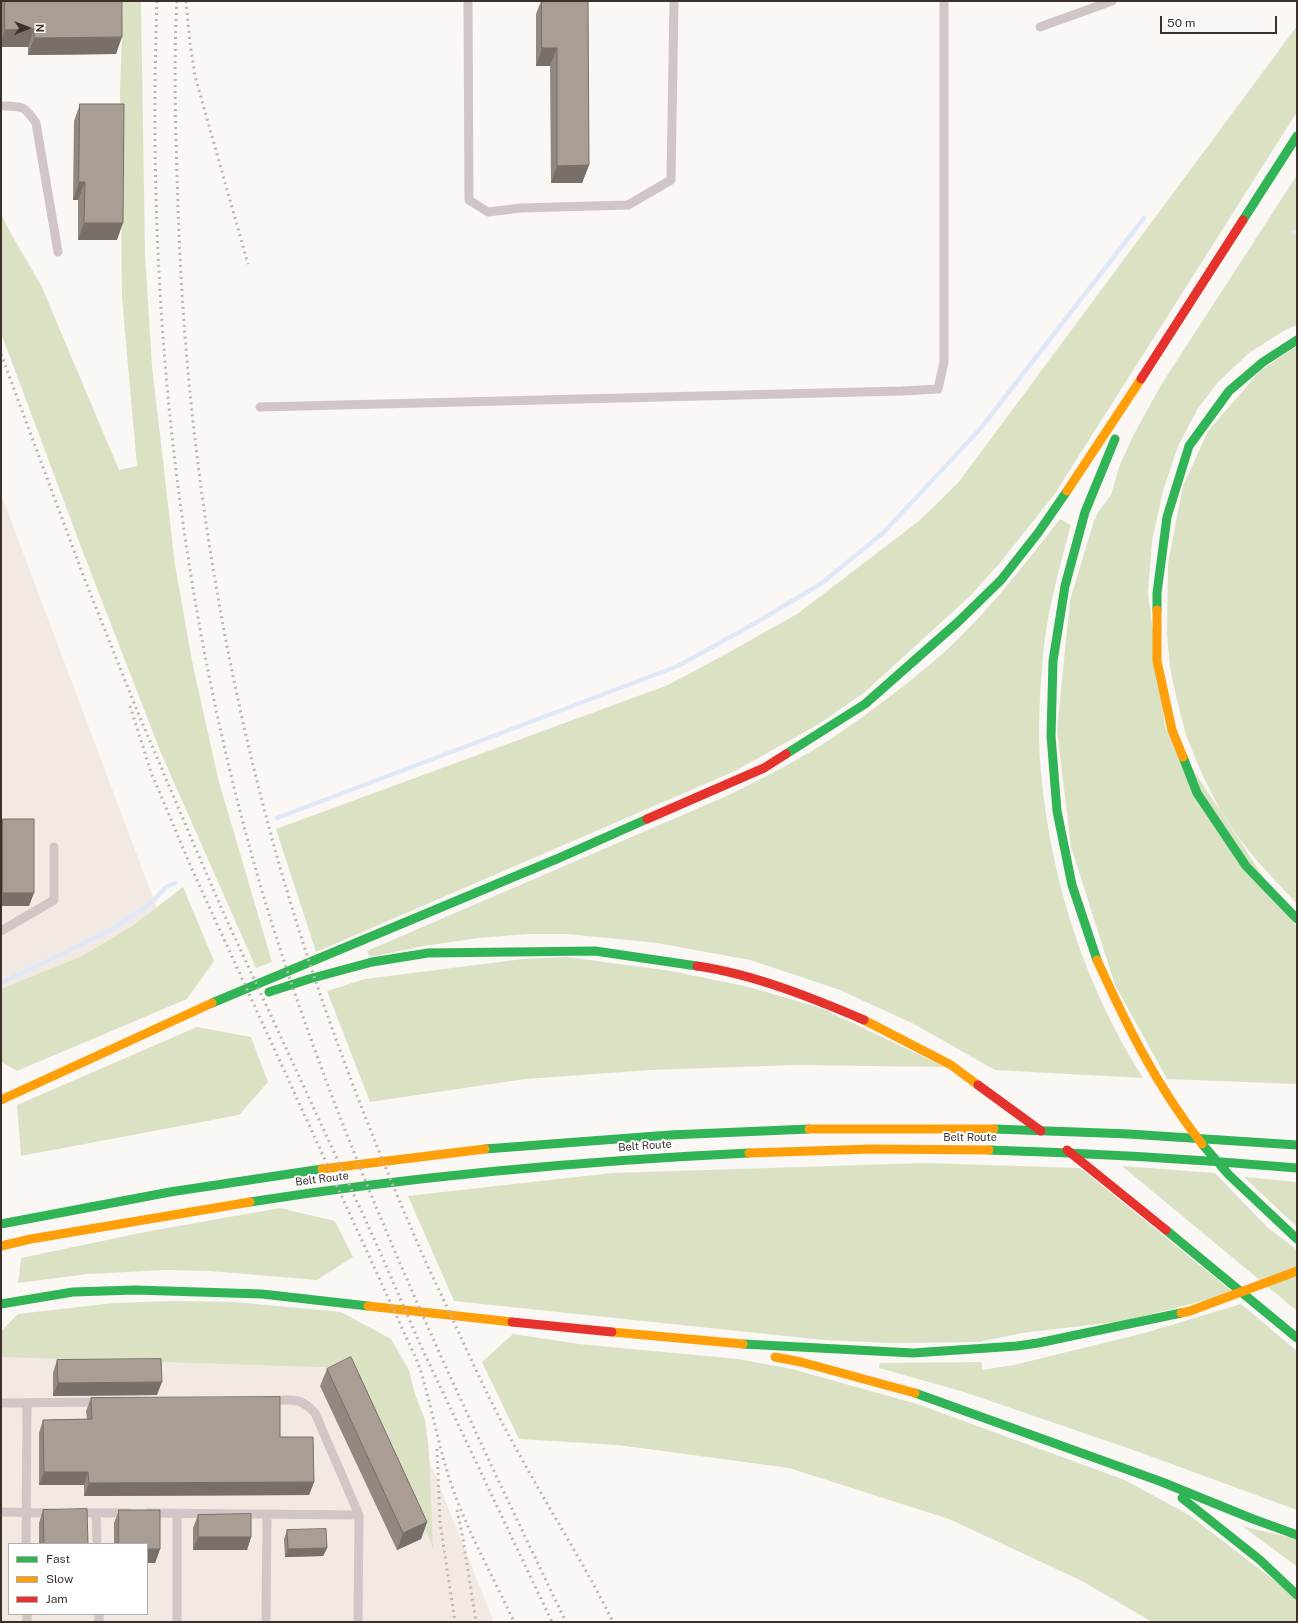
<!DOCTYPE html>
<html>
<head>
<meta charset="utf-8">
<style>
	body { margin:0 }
	#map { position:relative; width:1298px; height:1623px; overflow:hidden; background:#faf7f5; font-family:"Public Sans",sans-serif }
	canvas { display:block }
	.frame { position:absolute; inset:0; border:2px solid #3c312a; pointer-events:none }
	.legend { position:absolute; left:8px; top:1543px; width:140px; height:72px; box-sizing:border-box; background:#fff; border:1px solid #b1adaa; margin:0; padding:5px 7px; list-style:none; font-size:12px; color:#3c312a }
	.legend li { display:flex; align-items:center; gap:8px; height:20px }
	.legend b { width:20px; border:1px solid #b1adaa }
	.north { position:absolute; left:8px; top:8px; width:40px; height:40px; -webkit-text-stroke:3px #fff; paint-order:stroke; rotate:90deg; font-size:11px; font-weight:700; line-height:16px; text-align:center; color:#3c312a }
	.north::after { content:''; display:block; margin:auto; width:14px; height:18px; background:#3c312a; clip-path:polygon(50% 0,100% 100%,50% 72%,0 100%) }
	.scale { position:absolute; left:1160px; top:16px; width:117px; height:18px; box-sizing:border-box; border:2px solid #3c312a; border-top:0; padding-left:5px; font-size:12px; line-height:14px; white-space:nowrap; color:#3c312a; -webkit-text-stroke:3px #fff; paint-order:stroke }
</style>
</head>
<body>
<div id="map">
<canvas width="1298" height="1623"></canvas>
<div class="frame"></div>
<ul class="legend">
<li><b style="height:5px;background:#30b455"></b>Fast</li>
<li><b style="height:5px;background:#ff9f0a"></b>Slow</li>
<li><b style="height:5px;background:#e5322d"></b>Jam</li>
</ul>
<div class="north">N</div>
<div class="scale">50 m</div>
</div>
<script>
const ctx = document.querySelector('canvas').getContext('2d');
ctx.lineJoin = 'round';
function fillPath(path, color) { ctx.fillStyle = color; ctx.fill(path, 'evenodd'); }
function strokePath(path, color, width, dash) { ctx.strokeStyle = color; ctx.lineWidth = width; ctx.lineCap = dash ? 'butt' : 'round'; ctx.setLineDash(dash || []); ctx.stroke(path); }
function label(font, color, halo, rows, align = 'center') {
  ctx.font = font + ' "Public Sans",sans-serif'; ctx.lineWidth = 4; ctx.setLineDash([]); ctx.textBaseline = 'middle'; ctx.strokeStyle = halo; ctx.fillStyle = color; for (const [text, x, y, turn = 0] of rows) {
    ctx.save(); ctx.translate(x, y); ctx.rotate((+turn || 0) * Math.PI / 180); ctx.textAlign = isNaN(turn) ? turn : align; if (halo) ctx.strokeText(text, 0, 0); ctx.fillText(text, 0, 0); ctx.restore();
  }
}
fillPath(new Path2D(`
	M 1,494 L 170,943 L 1,1025 Z
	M 1,1341 L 389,1360 L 494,1622 L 1,1622 ZM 9,1544 L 147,1544 L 147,1614 L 9,1614 Z`), '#f2e9e3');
fillPath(new Path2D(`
	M 123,1 L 141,1 L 145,254 L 152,366 L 175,565 L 193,666 L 219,782 L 272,962 L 256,968 L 161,753 L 81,547 L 1,333 L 1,214 L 10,232 L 41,285 L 119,470 L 137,466 L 122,298 L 120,91 Z
	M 1297,26 L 1297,112 L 1054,495 L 999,564 L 970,596 L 865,692 L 819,724 L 735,771 L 316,952 L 276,829 L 668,685 L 726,654 L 797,614 L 919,521 L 958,483 Z
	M 1297,175 L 1297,325 L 1285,330 L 1249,353 L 1218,382 L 1197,410 L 1178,446 L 1163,491 L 1152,541 L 1148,593 L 1165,727 L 1297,928 L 1297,1084 L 1167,1079 L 1115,985 L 1071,847 L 1057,730 L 1070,600 L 1094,521 L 1098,512 L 1111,495 L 1119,467 L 1133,436 L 1161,385 Z
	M 1297,346 L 1297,904 L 1258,862 L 1238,837 L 1220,810 L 1201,772 L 1186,735 L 1176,696 L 1170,668 L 1167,633 L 1168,563 L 1183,486 L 1208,431 L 1260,371 Z
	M 1060,519 L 1071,525 C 1060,565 1049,605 1044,646 C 1040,688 1037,732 1041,773 C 1051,881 1085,987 1143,1078 L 995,1070 L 914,1024 L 840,990 L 750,960 L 657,943 L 567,934 L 528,934 L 478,938 L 424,946 L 370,957 L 367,951 L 729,795 C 765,777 801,759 835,736 C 869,713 902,688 934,661 C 982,620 1021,569 1060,519 Z
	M 183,887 L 214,961 L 187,999 L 17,1071 L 1,1062 L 1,989 L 82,956 L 134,925 Z
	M 567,957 L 671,971 L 749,987 L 821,1008 L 945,1067 L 796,1065 L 651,1070 L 525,1079 L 370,1102 L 327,991 L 365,979 L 523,959 Z
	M 197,1027 L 251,1037 L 268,1082 L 239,1115 L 21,1156 L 17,1105 Z
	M 925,1163 L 1080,1168 L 1234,1293 L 1124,1321 L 1022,1333 L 979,1342 L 892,1343 L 823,1340 L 454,1301 L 408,1196 L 612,1173 Z
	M 1122,1166 L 1215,1173 L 1267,1227 L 1297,1250 L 1297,1311 Z
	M 1244,1177 L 1297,1182 L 1297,1227 Z
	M 280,1208 L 335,1221 L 353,1257 L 317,1280 L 209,1271 L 167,1270 L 88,1274 L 18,1283 L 21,1258 L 145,1232 Z
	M 173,1301 L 235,1302 L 341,1312 L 391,1339 L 409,1370 L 415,1394 L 425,1420 L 429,1451 L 433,1548 L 426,1531 L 420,1533 L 352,1368 L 1,1357 L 1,1331 L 18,1314 L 114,1303 Z
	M 1241,1304 L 1297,1351 L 1297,1510 L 1136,1451 L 964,1392 L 879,1368 L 880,1363 L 982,1362 L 982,1370 L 1014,1365 L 1148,1332 Z
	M 513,1334 L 579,1344 L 738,1359 L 792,1369 L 917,1404 L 1125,1480 L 1189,1515 L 1297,1598 L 1297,1622 L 1152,1622 L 1082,1581 L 949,1519 L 789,1468 L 618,1445 L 519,1439 L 482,1362 Z
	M 1242,1526 L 1297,1539 L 1297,1567 L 1295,1565 Z`), '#dbe2c4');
strokePath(new Path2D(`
	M 1294,232 L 1297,233
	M 277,818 L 678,666 L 759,621 L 822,583 L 884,532 L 981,428 L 1144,218
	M 1,983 L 109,931 L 150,904 L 166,887 L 175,883`), '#dfe8f9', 4.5);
strokePath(new Path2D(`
	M 468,1 L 469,200 L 488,212 L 521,208 L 628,205 L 671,180 L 674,1
	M 1040,27 L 1112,1
	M 1,106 C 22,106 24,105 36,123 L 58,252
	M 260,407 L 902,391 L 938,389 L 944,362 L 944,1
	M 1,931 L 54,900 L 54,847
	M 1,1403 L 102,1402
	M 1,1512 L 53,1513
	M 76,1513 L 129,1513
	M 96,1513 L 97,1544
	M 148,1513 L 359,1515 L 315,1413 C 300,1396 290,1400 268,1401
	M 177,1514 L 177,1622
	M 26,1544 L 27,1403
	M 27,1614 L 27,1622
	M 99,1614 L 99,1622
	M 266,1622 L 267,1514
	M 358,1622 L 359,1515`), '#d1c5c5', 9);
strokePath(new Path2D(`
	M 1243,220 L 1297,136
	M 1157,610 L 1157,593 L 1167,517 L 1189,446 L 1229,391 L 1263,362 L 1297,340
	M 786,754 L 865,704 L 958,622 L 1001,580 L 1038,533 L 1067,491
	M 1183,757 L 1197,793 L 1246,866 L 1297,919
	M 1097,960 L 1072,885 L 1057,811 L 1051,736 L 1053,661 L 1065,586 L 1085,512 L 1115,439
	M 269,992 L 309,979 L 372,962 L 428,953 L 595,951 L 697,966
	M 212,1003 L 559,858 L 647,819
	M 994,1129 L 1129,1134 L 1297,1145
	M 1202,1144 L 1229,1175 L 1297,1239
	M 485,1149 L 670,1135 L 809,1129
	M 989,1150 C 1092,1153 1194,1159 1297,1168
	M 250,1202 C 416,1176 581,1161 749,1153
	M 1,1224 L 170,1192 L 322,1169
	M 1166,1230 L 1297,1338
	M 1,1304 L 73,1292 L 135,1290 L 262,1294 L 368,1306
	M 743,1344 L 913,1353 L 1017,1346 L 1038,1343 L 1181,1313
	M 915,1393 L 1162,1482 L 1253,1519 L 1297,1535
	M 1182,1498 L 1260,1560 L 1297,1595`), '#30b455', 9);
strokePath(new Path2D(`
	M 1067,491 L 1141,379
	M 1157,610 L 1157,661 L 1172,730 L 1183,757
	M 1097,960 C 1128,1028 1156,1085 1202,1144
	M 864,1020 L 951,1065 L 978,1085
	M 1,1100 L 212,1003
	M 809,1129 L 994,1129
	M 749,1153 L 872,1149 L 989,1150
	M 322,1169 L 485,1149
	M 1,1246 L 31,1239 L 250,1202
	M 368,1306 L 512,1322
	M 1181,1313 L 1190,1311 L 1297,1271
	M 612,1332 L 743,1344
	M 775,1357 L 801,1362 L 915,1393`), '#ff9f0a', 9);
strokePath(new Path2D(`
	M 1141,379 L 1243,220
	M 647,819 L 764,768 L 786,754
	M 697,966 C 753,974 813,998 864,1020
	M 978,1085 L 1041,1131
	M 1067,1150 L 1166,1230
	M 512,1322 L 612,1332`), '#e5322d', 9);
strokePath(new Path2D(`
	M 157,1 C 146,303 178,610 265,901 C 341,1151 453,1387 566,1622
	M 177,1 C 173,69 176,138 178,206 C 185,434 220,662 284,881 C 320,1004 366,1124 417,1242 C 428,1268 441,1294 453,1320 C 473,1364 493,1408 517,1450 C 548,1508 584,1563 613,1622
	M 186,1 L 190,43 L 195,76 L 248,264
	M 1,354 L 83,575 L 136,708 L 192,840 L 224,914 L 377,1245 L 419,1342 L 552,1622
	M 130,706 L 151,772 L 191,867 L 418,1363 C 432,1404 438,1448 453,1489 C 469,1535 494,1578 514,1622
	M 437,1449 L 440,1522 L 455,1622
	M 457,1510 L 463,1539 L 476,1622`), '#bdb6b4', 3, [2, 4]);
fillPath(new Path2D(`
	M 1,1 L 122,1 L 116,54 L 28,55 L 28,47 L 1,47 Z
	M 541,1 L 588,1 L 589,165 L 582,183 L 551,183 L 550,66 L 536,66 L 536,14 Z
	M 80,104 L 117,240 L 78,240 L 78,200 L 73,200 L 74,121 Z
	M 3,819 L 29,906 L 1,906 L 1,825 Z
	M 57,1360 L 157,1395 L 53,1396 L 53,1373 Z
	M 327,1369 L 427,1522 L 421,1539 L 397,1550 L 320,1386 Z
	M 91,1398 L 280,1437 L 314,1482 L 309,1495 L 84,1496 L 84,1485 L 39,1485 L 39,1433 L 43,1420 L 87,1419 L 86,1411 Z
	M 43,1510 L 88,1544 L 39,1544 L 39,1523 Z
	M 119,1510 L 160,1549 L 155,1563 L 147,1563 L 147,1544 L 114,1544 L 114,1523 Z
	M 198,1515 L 251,1537 L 247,1550 L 193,1550 L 193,1528 Z
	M 287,1530 L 327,1548 L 323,1556 L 285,1557 L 284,1539 Z`), '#92887f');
fillPath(new Path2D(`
	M 34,29 L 28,47 L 1,47 L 1,41 L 5,30 Z
	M 122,37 L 116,54 L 28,55 L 34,38 Z
	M 542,48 L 557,48 L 550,66 L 536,66 Z
	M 589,165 L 582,183 L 551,183 L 557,166 Z
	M 79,182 L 85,182 L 78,200 L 73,200 Z
	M 84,223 L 123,223 L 117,240 L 78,240 Z
	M 3,893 L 34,893 L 29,906 L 1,906 L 1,900 Z
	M 162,1382 L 157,1395 L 53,1396 L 58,1383 Z
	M 44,1472 L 88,1472 L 84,1485 L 39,1485 Z
	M 314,1482 L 309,1495 L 84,1496 L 89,1483 Z
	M 427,1522 L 421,1539 L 397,1550 L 403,1533 Z
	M 198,1537 L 251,1537 L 247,1550 L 193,1550 Z
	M 327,1548 L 323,1556 L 285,1557 L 288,1549 Z
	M 147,1549 L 160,1549 L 155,1563 L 147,1563 Z`), '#776f68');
const building = new Path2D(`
	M 5,1 L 122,1 L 122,37 L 34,38 L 34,29 L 5,30 Z
	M 542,1 L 588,1 L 589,165 L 557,166 L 557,48 L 542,48 Z
	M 80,104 L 124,104 L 123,223 L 84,223 L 85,182 L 79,182 Z
	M 3,819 L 34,819 L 34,893 L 3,893 Z
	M 351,1357 L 427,1522 L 403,1533 L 327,1369 Z
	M 161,1359 L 162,1382 L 58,1383 L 57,1360 Z
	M 280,1397 L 280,1437 L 313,1437 L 314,1482 L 89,1483 L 88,1472 L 44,1472 L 43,1420 L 92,1419 L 91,1398 Z
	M 87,1509 L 88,1544 L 44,1544 L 43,1510 Z
	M 119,1510 L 160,1510 L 160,1549 L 147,1549 L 147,1544 L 119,1544 Z
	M 251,1514 L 251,1537 L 198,1537 L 198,1515 Z
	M 326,1529 L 327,1548 L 288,1549 L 287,1530 Z`);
fillPath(building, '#aa9e94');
strokePath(building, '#776f68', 1);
label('11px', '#3c312a', '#fff', [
	["Belt Route",970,1138],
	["Belt Route",645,1146,-4],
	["Belt Route",322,1179,-7]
]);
</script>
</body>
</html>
